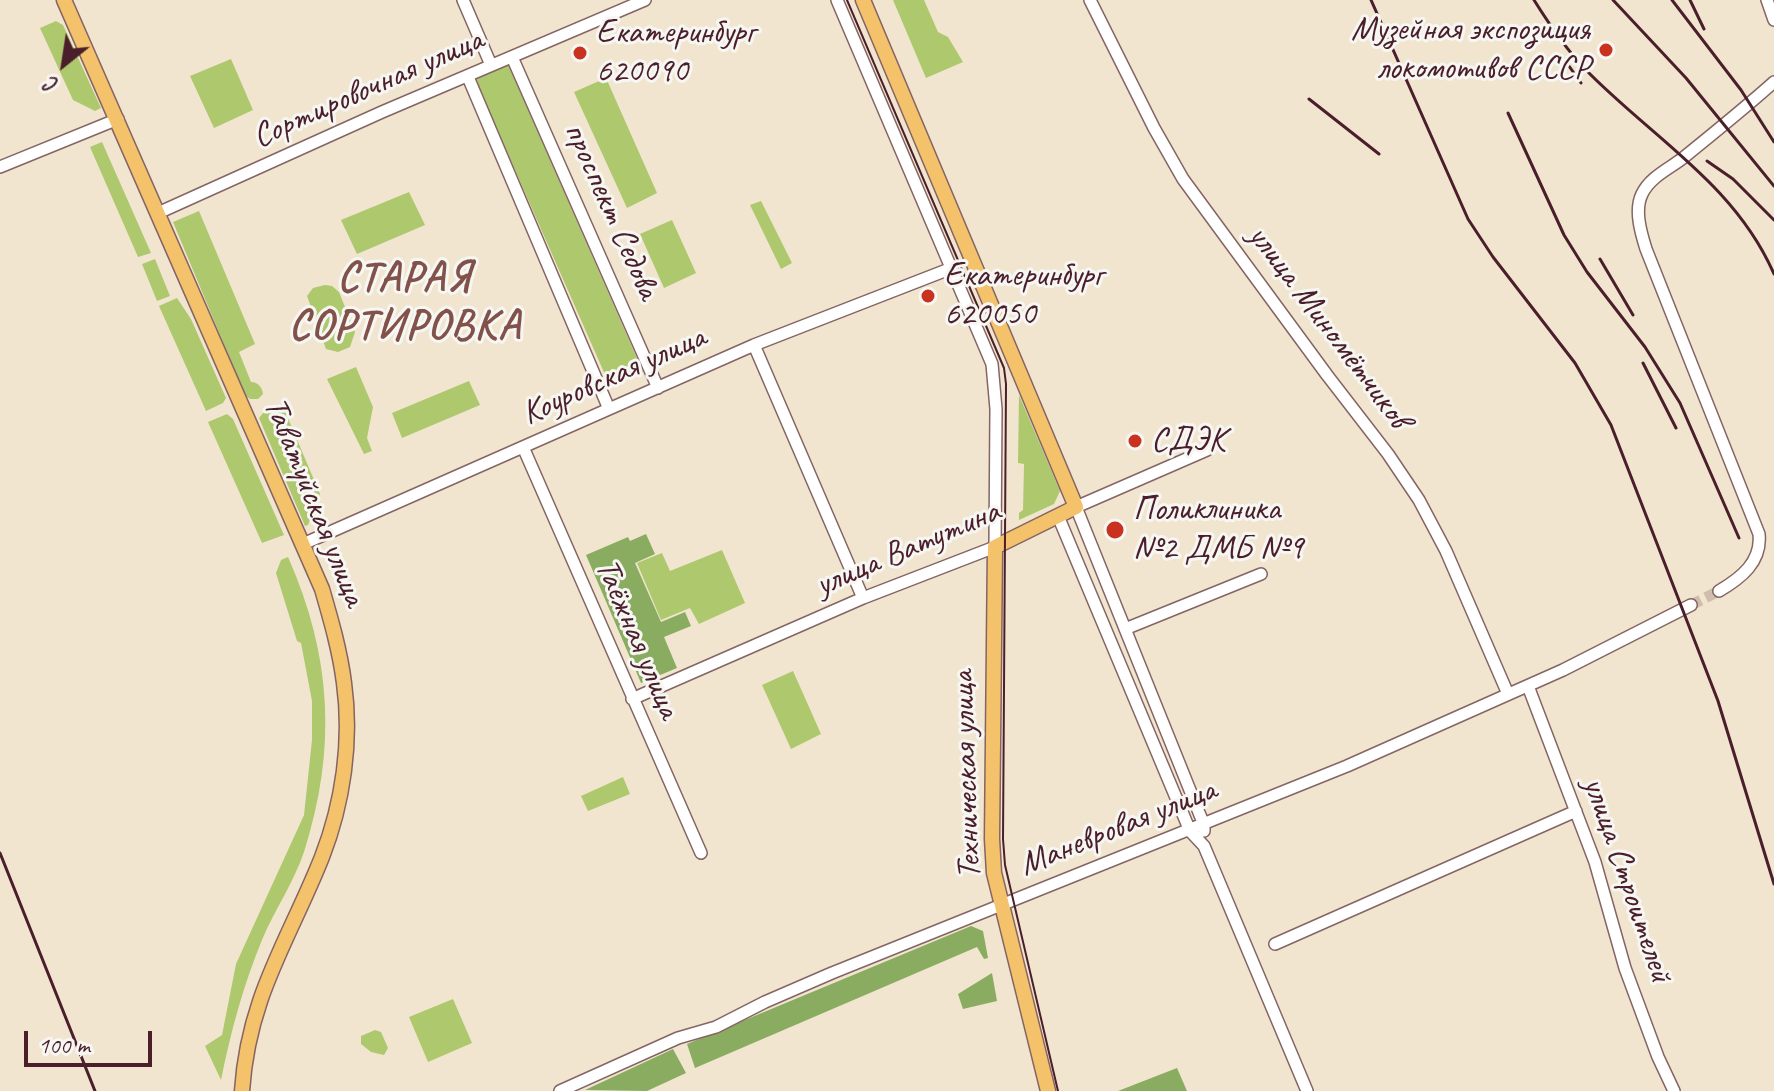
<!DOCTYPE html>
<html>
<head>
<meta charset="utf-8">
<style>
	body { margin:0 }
	#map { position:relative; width:1774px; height:1091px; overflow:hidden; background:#f2e5cf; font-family:Caveat,sans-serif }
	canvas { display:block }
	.north { position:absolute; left:24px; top:24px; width:80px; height:80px; -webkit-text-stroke:6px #f6f6f2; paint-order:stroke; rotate:210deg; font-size:22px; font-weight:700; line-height:32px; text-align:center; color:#4a1f2b }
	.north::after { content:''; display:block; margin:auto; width:28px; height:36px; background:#4a1f2b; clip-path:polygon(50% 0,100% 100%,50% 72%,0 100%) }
	.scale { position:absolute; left:24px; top:1031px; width:128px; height:36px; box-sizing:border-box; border:4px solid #4a1f2b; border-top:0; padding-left:10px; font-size:24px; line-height:28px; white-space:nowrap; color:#4a1f2b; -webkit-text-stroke:6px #f6f6f2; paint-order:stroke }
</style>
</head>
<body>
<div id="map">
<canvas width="1774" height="1091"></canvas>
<div class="north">С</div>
<div class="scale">100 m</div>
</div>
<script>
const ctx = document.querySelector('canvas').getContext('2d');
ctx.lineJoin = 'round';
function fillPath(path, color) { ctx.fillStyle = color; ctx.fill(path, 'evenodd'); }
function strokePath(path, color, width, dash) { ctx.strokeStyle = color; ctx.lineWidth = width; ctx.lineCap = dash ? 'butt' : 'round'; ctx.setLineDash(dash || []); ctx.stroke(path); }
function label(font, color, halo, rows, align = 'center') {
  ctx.font = font + ' Caveat,sans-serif'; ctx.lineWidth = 6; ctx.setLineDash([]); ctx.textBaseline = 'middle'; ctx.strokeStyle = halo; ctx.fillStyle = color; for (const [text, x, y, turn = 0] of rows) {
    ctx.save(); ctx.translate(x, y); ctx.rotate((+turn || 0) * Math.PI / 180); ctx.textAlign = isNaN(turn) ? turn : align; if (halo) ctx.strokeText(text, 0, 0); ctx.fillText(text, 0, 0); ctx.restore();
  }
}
fillPath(new Path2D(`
	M 893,0 L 924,0 L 938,32 L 948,37 L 963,62 L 926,78 Z
	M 56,21 L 63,25 L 101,108 L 95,111 L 73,100 L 40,28 Z
	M 231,59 L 253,110 L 214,128 L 190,76 Z
	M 508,64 L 643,372 L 610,386 L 475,79 Z
	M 606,78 L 657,193 L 627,208 L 574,92 Z
	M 102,142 L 151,253 L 138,257 L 90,147 Z
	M 409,192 L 425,225 L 357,254 L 341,220 Z
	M 761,201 L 792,263 L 781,269 L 750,205 Z
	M 199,211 L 255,344 L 239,352 L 251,382 C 258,382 262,387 263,394 L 258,399 L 250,399 L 245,395 L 173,222 Z
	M 672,220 L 696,273 L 664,288 L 640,234 Z
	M 155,259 L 170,296 L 157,301 L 142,264 Z
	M 325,285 L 332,286 L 339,292 L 355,332 L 350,347 L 338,352 L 326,349 L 307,296 L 313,288 Z
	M 177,298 L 191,319 L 226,398 L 223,403 L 206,411 L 159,306 Z
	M 356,367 L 373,407 L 367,438 L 372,451 L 364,454 L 327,379 Z
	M 469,381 L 480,405 L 402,438 L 392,413 Z
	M 1019,395 L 1060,491 L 1054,504 L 1019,520 L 1019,513 L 1023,510 L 1024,464 L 1018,463 Z
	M 282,404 L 320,494 L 308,525 L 305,526 L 259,418 L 263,413 Z
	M 227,414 L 233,419 L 284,535 L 262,543 L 208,422 Z
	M 722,550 L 745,603 L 699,624 L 690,608 L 661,620 L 637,563 L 662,553 L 670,571 Z
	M 288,557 C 332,656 337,749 304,852 C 294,882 274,911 262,940 C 243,986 231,1031 221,1080 L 205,1046 L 222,1035 L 236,964 L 304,815 L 312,740 L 312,701 L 301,643 L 297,641 L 276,573 L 281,560 Z
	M 793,671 L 821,734 L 791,749 L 762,685 Z
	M 623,777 L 630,794 L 588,811 L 581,796 Z
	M 453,999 L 472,1043 L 428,1062 L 409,1017 Z
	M 375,1030 L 381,1032 L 388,1048 L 384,1055 L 371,1052 L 361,1044 L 361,1036 Z`), '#aec86e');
fillPath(new Path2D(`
	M 646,534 L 655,554 L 635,563 L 661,622 L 685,612 L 691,626 L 664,637 L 677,668 L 641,683 L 586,555 L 628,537 L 630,541 Z
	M 971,926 L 983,931 L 988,958 L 984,959 L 977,947 L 695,1068 L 687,1044 Z
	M 992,973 L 997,1001 L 963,1009 L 958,994 Z
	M 673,1049 L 686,1073 L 647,1091 L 585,1090 Z
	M 1177,1068 L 1187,1091 L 1118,1091 Z`), '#8aac61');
strokePath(new Path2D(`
	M 1691,605 L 1719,591`), '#d0bdae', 11, [11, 5.5]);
const minor = new Path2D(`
	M 463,0 L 491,65
	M 1090,0 L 1154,128 L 1183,179 L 1327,375 L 1388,454 L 1419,500 L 1446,551 L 1508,694
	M 1767,0 L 1774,20
	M 512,57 L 658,388
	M 468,77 L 609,409
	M 0,167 L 118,119
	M 158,213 L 382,112 L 645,0
	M 754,345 L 863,598
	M 523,447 L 701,853
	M 1058,516 L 1190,831 L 1204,846 L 1307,1091
	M 303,544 L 754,345 L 952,268
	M 1719,591 C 1741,578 1762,562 1759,534 L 1646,249 C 1641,233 1634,210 1642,194 C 1650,177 1669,169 1683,158 C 1714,133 1745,108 1774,82
	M 1125,629 L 1261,574
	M 1528,686 L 1595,862 L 1625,968 L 1658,1057 L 1674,1091
	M 632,699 L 863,598 L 995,547 L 996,409 L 992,364 L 837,0
	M 1204,831 L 1204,825 L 1076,507 L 1207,450
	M 1275,944 L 1576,811
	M 560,1091 L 678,1038 L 716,1027 L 765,1002 L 832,973 L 1347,766 L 1563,670 L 1691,605`);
const major = new Path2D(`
	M 64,0 L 322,589 C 331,620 340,651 344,683 C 352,741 343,803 322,857 C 289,940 248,997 242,1091
	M 863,0 L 1076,507 L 995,547 L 992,839 L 994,873 L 1048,1091`);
strokePath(minor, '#856464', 14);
strokePath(major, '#856464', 17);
strokePath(minor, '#fff', 11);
strokePath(major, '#f4c26a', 14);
strokePath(new Path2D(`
	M 847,0 L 1004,368 L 1006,384 L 1003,839 L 1005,865 L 1058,1091`), '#4a1f2b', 2);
strokePath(new Path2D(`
	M 1371,0 L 1468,219 L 1493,257 L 1575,363 L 1611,425 L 1718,701 L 1774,884
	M 1534,0 C 1549,24 1565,48 1585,69 C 1651,137 1735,184 1774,274
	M 1613,0 L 1686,78 L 1774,186
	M 1672,0 L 1741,90 L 1774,142
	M 1690,0 L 1704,29
	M 1564,59 L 1581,83
	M 1309,99 L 1379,154
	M 1508,113 L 1564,235 L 1587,272 L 1645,347 L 1680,403 L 1739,538
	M 1707,161 L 1733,179 L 1774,220
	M 1600,259 L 1633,315
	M 1643,363 L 1676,428
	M 0,853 L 95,1091`), '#4a1f2b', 3);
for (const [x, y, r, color] of [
	[1606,50,8,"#c8321e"],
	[580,53,8,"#c8321e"],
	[928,296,8,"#c8321e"],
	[1135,441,8,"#c8321e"],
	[1115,530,10,"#c8321e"]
]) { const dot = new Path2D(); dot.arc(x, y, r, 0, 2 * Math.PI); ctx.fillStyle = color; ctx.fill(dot); strokePath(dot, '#f6f6f2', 3); }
label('34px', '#4a1f2b', '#f6f6f2', [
	["Музейная экспозиция",1590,30,"right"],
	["локомотивов СССР",1590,69,"right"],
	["Екатеринбург",596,33],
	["620090",596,72],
	["Екатеринбург",944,276],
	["620050",944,315],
	["СДЭК",1151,441],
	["Поликлиника",1133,510],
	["№2 ДМБ №9",1133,549]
], 'left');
label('34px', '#4a1f2b', '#f6f6f2', [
	["Сортировочная улица",368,89,-24],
	["проспект Седова",611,211,66],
	["улица Миномётчиков",1328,327,53],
	["Коуровская улица",614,376,-24],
	["Таватуйская улица",314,502,68],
	["улица Ватутина",908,549,-23],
	["Таёжная улица",637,639,67],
	["Техническая улица",967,775,-92],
	["Маневровая улица",1118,828,-22],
	["улица Строителей",1627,880,71]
]);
ctx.letterSpacing = '2px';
label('bold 42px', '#82514a', '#f6f6f2', [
	["СТАРАЯ",405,279],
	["СОРТИРОВКА",405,327]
]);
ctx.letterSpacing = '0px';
</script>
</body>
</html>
